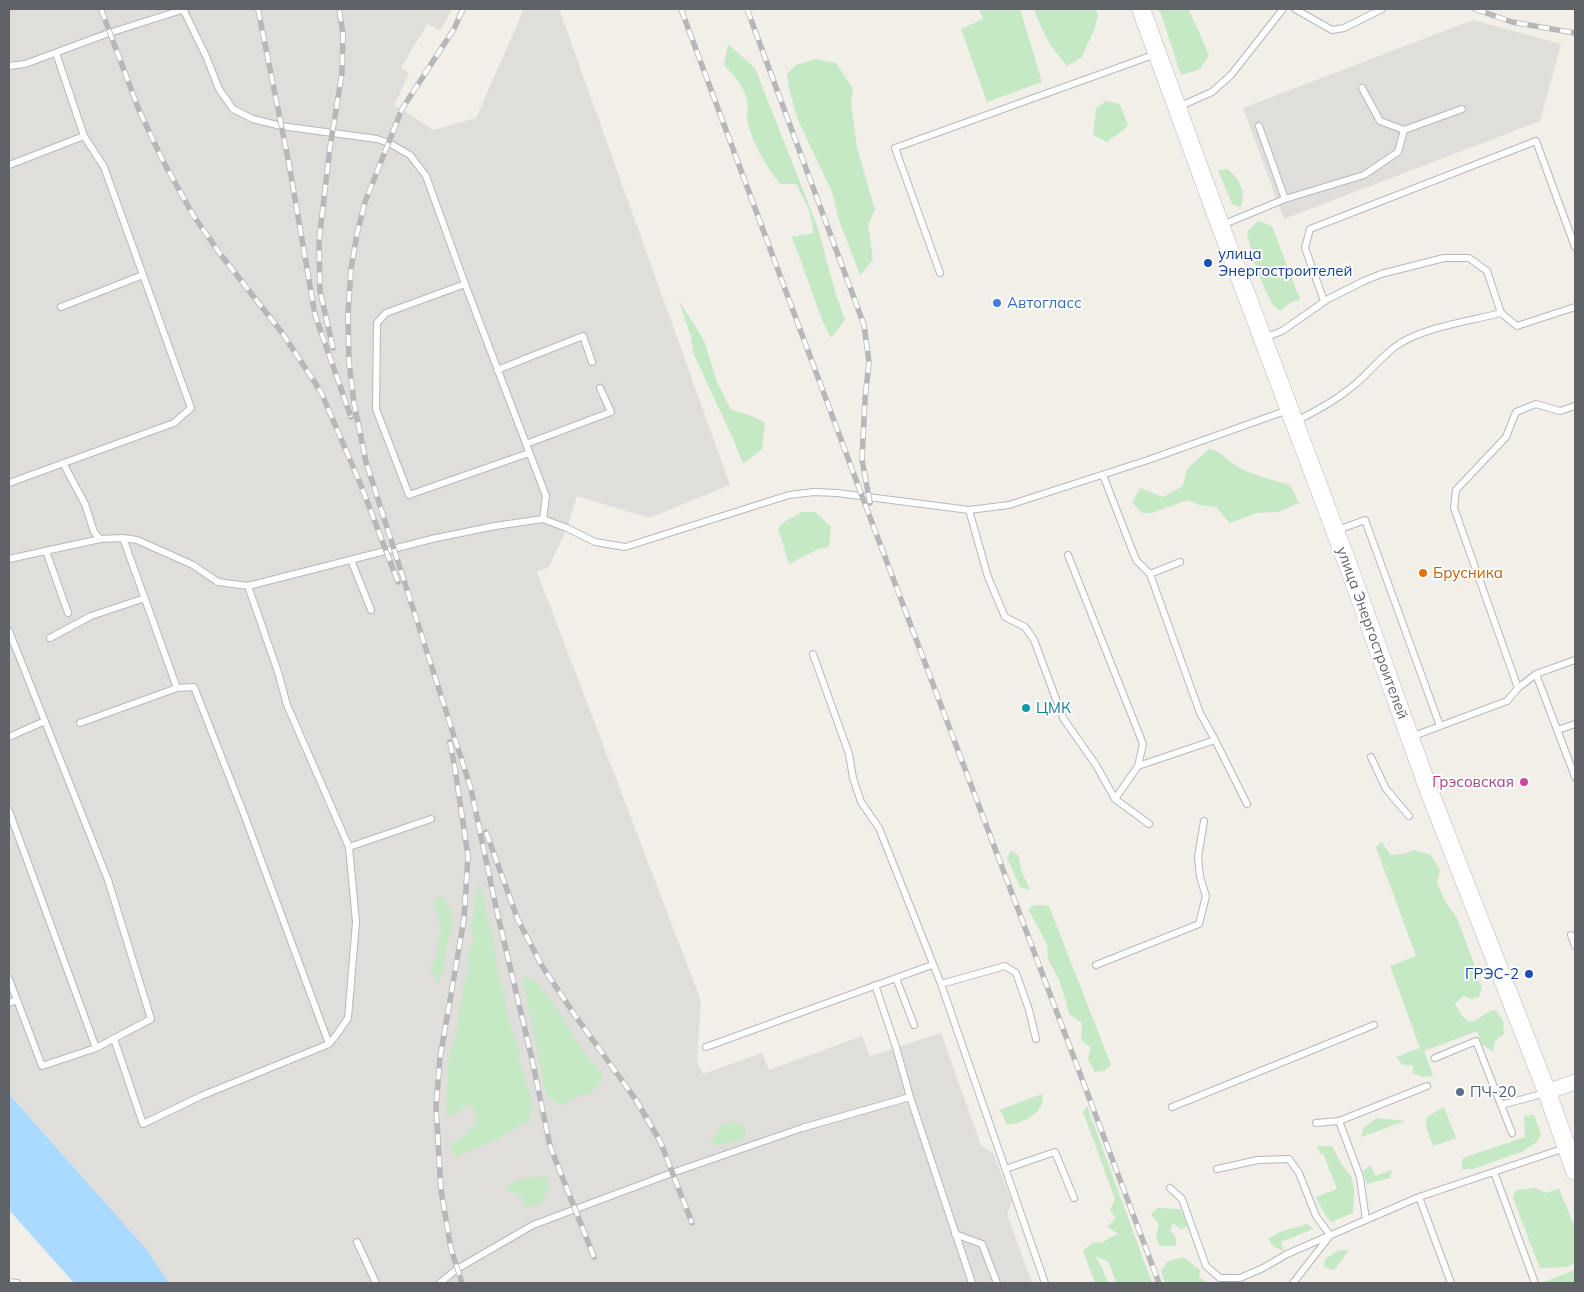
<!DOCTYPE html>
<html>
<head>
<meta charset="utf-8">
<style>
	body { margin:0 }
	#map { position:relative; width:1584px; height:1292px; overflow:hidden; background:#f1efe8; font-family:Mulish,sans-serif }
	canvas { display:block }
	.frame { position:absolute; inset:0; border:10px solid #5f6368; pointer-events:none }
</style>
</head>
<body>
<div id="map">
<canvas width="1584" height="1292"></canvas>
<div class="frame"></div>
</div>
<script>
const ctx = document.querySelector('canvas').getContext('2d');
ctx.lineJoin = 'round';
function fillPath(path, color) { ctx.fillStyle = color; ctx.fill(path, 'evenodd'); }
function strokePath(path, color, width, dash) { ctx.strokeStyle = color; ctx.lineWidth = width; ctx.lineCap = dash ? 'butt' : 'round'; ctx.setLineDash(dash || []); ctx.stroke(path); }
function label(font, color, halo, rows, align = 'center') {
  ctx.font = font + ' Mulish,sans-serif'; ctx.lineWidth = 4; ctx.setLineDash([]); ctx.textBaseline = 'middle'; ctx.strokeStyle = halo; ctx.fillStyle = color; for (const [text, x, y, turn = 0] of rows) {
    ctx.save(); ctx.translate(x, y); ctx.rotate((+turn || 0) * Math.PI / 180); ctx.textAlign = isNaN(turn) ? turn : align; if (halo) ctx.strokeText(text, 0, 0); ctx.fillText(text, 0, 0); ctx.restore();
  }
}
fillPath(new Path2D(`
	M 9,9 L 452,9 L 440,31 L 428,24 L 401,67 L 409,73 L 394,106 L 402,109 L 433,130 L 476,118 L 524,9 L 559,9 L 730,485 L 649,518 L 577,496 L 567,528 L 549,567 L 537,572 L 701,1001 L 697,1061 L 703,1074 L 762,1053 L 769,1070 L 862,1036 L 870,1056 L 941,1033 L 981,1145 L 993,1153 L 1012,1202 L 1007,1214 L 1032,1283 L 169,1283 L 147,1250 L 9,1094 Z
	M 1473,20 L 1561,44 L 1540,121 L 1284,219 L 1243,108 Z`), '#e0deda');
fillPath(new Path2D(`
	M 979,9 L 1020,9 L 1042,82 L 987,102 L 961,29 L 983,19 Z
	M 1034,9 L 1096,9 L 1098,16 L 1094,30 L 1082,57 L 1067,66 C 1052,49 1041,31 1034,9 Z
	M 1158,9 L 1188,9 L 1199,32 L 1209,55 L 1200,69 L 1181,75 L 1161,14 Z
	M 728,44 L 755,68 L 818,228 L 836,295 L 845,320 L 831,338 L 823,322 L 792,237 L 814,233 L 809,210 L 796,184 L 780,184 C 766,166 753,145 748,123 C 746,117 748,110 748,104 C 745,87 734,76 724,65 Z
	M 816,59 L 836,63 L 853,89 L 851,103 L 857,148 L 875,210 L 868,225 L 873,260 L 860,275 L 839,220 L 832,192 L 798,120 L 789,89 L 787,74 L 796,65 Z
	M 1106,101 L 1120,104 L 1128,126 L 1107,142 L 1093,135 L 1096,108 Z
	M 1228,169 C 1240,181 1246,190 1241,207 L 1232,204 L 1218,170 Z
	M 1258,221 L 1272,226 L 1300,300 L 1291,302 L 1280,311 L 1272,304 L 1263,284 L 1254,262 L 1247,232 Z
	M 679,301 L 704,340 L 717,382 L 731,410 L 752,416 L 765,423 L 762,449 L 743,464 L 735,443 L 694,355 L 691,337 Z
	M 1209,449 C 1223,452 1224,458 1235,465 C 1250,475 1273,480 1290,485 L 1299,503 L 1278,512 L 1257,513 L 1230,523 L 1216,507 L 1199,505 L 1188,500 L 1152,513 L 1142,513 L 1132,502 L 1140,488 L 1163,497 L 1183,486 L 1187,469 Z
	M 802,512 L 815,512 L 831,527 L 829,547 L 818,549 L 789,564 L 778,528 L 784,522 Z
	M 1382,842 L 1390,855 L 1402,854 L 1415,850 L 1431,855 L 1440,870 L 1437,883 L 1445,901 L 1457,918 L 1474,964 L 1475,976 L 1482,986 L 1479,997 L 1472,999 L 1463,996 L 1455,1004 L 1462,1016 L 1469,1022 C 1483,1019 1482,1013 1495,1010 L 1503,1020 L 1504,1034 L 1495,1041 L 1493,1052 L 1482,1044 L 1477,1031 L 1424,1051 L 1433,1076 L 1423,1077 L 1413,1073 L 1413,1065 L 1403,1065 L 1396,1057 L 1420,1048 L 1390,966 L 1416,956 L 1376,847 Z
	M 1011,851 L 1018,855 L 1022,872 L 1030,890 L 1020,887 L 1007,858 Z
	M 479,882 L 494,945 L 498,975 L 505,997 L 508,1020 L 520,1050 L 519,1060 L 530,1093 L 531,1110 L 529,1122 C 515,1125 512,1131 501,1137 C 485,1145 470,1151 453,1157 L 451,1143 L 466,1135 L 477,1121 L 474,1110 L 468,1104 L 454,1116 L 446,1114 L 449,1057 L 456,1035 L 464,982 L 469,967 L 468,953 L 474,940 L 471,925 Z
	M 441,895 L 452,912 L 451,931 L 445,948 L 444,969 L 437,982 L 430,969 L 437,955 L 438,944 L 441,933 L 439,916 L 433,906 Z
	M 1035,905 L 1049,906 L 1111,1065 L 1104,1071 L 1095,1072 L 1088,1059 L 1091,1048 L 1081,1040 L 1082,1023 L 1069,1014 L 1066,1001 L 1058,977 L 1048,959 L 1047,944 L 1028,909 Z
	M 522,976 L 536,981 L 556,1007 L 579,1045 L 603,1075 L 601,1082 L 590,1093 L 580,1095 L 562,1105 L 547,1097 Z
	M 1042,1094 C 1048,1111 1020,1126 1006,1124 L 1003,1115 L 999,1110 Z
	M 1087,1106 L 1152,1283 L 1116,1283 L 1109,1262 L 1095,1256 L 1102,1268 L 1108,1283 L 1095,1283 L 1083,1251 L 1092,1243 L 1103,1242 L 1111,1237 L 1119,1234 L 1107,1227 L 1116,1218 L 1110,1211 L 1115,1199 L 1083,1112 Z
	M 1444,1107 L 1456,1138 L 1433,1146 L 1426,1127 L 1427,1117 Z
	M 1534,1115 L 1541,1134 L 1537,1142 L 1521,1152 L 1473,1169 L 1461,1169 L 1463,1158 L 1525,1137 L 1524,1116 Z
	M 1377,1118 L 1405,1121 L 1361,1137 L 1364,1127 Z
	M 735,1121 L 745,1128 L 745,1138 L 719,1145 L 710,1144 L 723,1124 Z
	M 1317,1146 L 1332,1146 L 1341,1164 L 1351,1176 L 1354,1189 L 1353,1213 L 1331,1222 L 1325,1215 L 1316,1197 L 1337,1189 L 1323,1153 L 1320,1154 Z
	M 1371,1165 L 1375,1176 L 1392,1170 L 1390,1178 L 1367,1184 L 1363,1171 Z
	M 546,1176 L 549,1187 L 542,1204 L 526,1207 L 520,1195 L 504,1189 L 517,1180 Z
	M 1535,1188 L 1547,1193 L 1559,1188 L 1575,1229 L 1575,1263 L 1567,1267 L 1540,1268 L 1513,1198 L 1516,1190 Z
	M 1158,1208 L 1180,1209 L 1188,1226 L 1181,1229 L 1173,1223 L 1170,1230 L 1176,1238 L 1176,1246 L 1159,1246 L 1156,1235 L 1159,1225 L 1151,1214 Z
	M 1307,1224 L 1313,1229 L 1281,1242 L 1284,1251 L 1274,1247 L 1268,1239 L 1280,1232 Z
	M 1349,1250 L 1334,1270 L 1324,1267 L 1325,1259 L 1337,1251 Z
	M 1183,1257 L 1200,1270 L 1199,1277 L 1208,1283 L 1165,1283 L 1161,1271 L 1167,1262 Z
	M 1575,1270 L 1575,1283 L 1543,1283 L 1543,1282 Z`), '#c5e8c5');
fillPath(new Path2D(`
	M 9,1094 L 147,1250 L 169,1283 L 74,1283 L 9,1210 Z`), '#aadaff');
const service = new Path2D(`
	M 183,9 L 206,56 L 219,89 L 233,109 L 253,119 L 281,126 L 377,139 L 389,143 L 410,155 L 426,176 L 465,284 L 546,496 L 543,519
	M 1295,9 L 1332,30 L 1344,28 L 1382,9
	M 9,66 L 25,64 L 109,33 L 185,9
	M 1362,88 L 1380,121 L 1404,130
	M 1178,107 L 1212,92 L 1231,75 L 1283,9
	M 1259,126 L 1285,199
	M 9,165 L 84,136
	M 1222,225 L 1285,199 L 1364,175 L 1398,152 L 1404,130 L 1462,109
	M 940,273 L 895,148 L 1156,54
	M 465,284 L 386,313 L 377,323 L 376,409 L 409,495 L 529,453
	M 1324,301 L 1305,248 L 1310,229 L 1536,141 L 1575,247
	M 61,307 L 143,275
	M 1264,338 L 1282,331 L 1328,299 L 1364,281 L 1381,274 L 1444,258 L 1469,258 L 1487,271 L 1501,313 L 1517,326 L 1575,307
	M 497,370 L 583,336 L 592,362
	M 1296,421 C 1320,409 1340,398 1360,380 C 1373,368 1384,354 1399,344 C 1425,327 1470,321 1501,313
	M 526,444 L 611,412 L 600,388
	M 63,463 L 85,504 L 94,532 L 100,539
	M 1103,475 L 1136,560 L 1150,574 L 1200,713 L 1215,740 L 1247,804
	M 9,483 L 174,423 L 191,408 L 104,167 L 84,136 L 56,53
	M 969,510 L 988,577 L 1005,617 L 1025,627 L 1034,640 L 1063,718 L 1096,765 L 1115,799 L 1149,824
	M 1335,531 L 1365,520 L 1440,726
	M 46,551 L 68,613
	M 1068,555 L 1143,744 L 1138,766 L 1115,799
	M 9,559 L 100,539 L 123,538 L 137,540 L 193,565 L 218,582 L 248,586 L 436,538 L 495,526 L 543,519 L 567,528 L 595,542 L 625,547 L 789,495 L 814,492 L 837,493 L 969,510 L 1009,505 L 1148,460 L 1288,410
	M 351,560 L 371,610
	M 1150,574 L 1180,562
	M 248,586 L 278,672 L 287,705 L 349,847 L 356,922 L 348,1018 L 337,1034 L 329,1044
	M 9,631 L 108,880 L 151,1019 L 96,1048 L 42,1066 L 9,979
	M 50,638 L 91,616 L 145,598
	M 813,654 L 849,754 L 853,778 L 861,802 L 879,828 L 941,984 L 1045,1283
	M 1536,674 L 1575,777
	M 1518,688 L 1454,508 L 1456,490 L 1506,437 L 1516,412 L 1536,404 L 1560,411 L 1575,406
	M 80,723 L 177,688 L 123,538
	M 1558,730 L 1575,724
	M 9,737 L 45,721
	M 1411,737 L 1507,701 L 1518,688 L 1536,674 L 1575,660
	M 1371,757 L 1386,789 L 1409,816
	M 1138,766 L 1215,740
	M 9,811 L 96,1048
	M 349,847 L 431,819
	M 1571,935 L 1575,946
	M 1096,965 L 1199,924 L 1206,896 L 1200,877 L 1198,857 L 1204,821
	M 896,978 L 914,1025
	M 941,984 L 1005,966 L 1016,973 L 1029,1010 L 1036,1039
	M 9,1003 L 17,1000
	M 114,1039 L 143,1124 L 201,1096 L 329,1044 L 244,814 L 194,687 L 177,688
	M 706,1047 L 932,965
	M 1435,1058 L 1476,1041 L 1512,1133
	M 910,1097 L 972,1283
	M 1501,1105 L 1546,1093
	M 1172,1107 L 1374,1025
	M 1339,1121 L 1360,1177 L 1366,1220
	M 1316,1123 L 1339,1121 L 1427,1086
	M 1005,1169 L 1055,1152 L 1074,1198
	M 1217,1169 L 1258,1160 L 1289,1159 L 1299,1173 L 1316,1216 L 1330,1235
	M 1494,1172 L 1535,1283
	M 1170,1188 L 1182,1199 L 1206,1266 L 1220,1278 L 1240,1278 L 1263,1268 L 1287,1254 L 1419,1197 L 1565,1148
	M 1419,1197 L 1451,1283
	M 955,1234 L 982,1244 L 997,1283
	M 357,1242 L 376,1283
	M 9,1282 L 17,1283
	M 440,1283 L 457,1269 L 533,1225 L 672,1173 L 802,1128 L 910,1097 L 896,1047 L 875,985
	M 1293,1283 L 1329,1237`);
const tertiary = new Path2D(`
	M 1547,1092 L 1575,1082`);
const secondary = new Path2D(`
	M 1141,9 L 1216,214 L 1348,565 L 1428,788 L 1547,1092 L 1575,1171`);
strokePath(service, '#b5b8bc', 8);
strokePath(tertiary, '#b5b8bc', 16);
strokePath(secondary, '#b6babf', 19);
strokePath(service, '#fff', 6);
strokePath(tertiary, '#fff', 15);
strokePath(secondary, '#fff', 18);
const rail = new Path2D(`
	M 101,9 L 139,110 L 162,159 L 193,215 L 221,255 L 283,334 L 321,392 L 360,483 L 398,582
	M 258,9 L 289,164 L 315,315 L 351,417
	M 463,9 L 454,29 L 402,109 L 365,202 L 357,234 L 351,269 L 348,314 L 349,362 L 354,403 L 366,462 L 471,789 L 497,912 L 532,1059 L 550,1146 L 594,1257
	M 681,9 L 862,496 L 1159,1283
	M 747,9 L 864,325 L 869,362 L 865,399 L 862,460 L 870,503
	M 1475,9 L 1512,22 L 1575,33
	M 333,348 L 320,291 L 319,241 L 330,147 L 342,73 L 343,34 L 339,9
	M 450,742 L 455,769 L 468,856 L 464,919 L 440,1058 L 436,1107 L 441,1190 L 451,1249 L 462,1283
	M 486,832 L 518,920 L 542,966 L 574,1014 L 636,1100 L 660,1141 L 692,1223`);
strokePath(rail, '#b6b7b8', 5.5);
strokePath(rail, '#fff', 4, [11]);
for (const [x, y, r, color] of [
	[1208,263,5,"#1a4fb4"],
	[997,303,5,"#3f7fe0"],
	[1423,573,5,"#e8710a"],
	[1026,708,5,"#0f9aa8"],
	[1524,782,5,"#d1479c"],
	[1529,974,5,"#1a4fb4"],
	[1460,1092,5,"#5c6f8a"]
]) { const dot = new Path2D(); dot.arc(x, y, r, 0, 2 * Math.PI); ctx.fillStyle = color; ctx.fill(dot); strokePath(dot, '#fff', 2); }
label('15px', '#164399', '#fff', [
	["улица",1218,254],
	["Энергостроителей",1218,271],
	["ГРЭС-2",1519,974,"right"]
], 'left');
label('15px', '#366cbe', '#fff', [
	["Автогласс",1007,303]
], 'left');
label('15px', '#c56008', '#fff', [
	["Брусника",1433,573]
], 'left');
label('15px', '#5f6368', '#fff', [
	["улица Энергостроителей",1372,633,70]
]);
label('15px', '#0d838f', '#fff', [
	["ЦМК",1036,708]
], 'left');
label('15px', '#b23c85', '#fff', [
	["Грэсовская",1514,782]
], 'right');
label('15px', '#4e5e75', '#fff', [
	["ПЧ-20",1470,1092]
], 'left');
</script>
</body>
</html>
